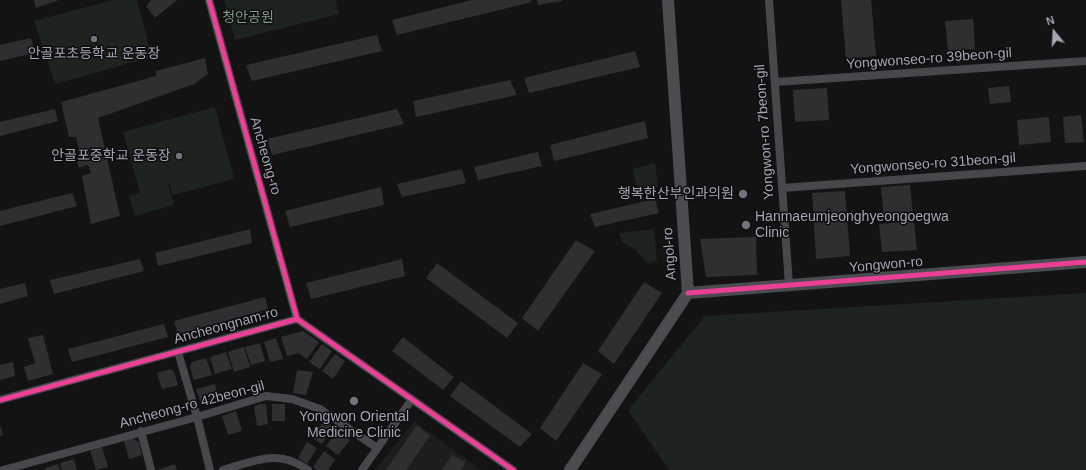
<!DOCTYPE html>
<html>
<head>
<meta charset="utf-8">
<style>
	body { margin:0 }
	#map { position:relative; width:1086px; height:470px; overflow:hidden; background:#131313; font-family:Arial,sans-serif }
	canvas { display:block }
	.north { position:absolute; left:1034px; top:12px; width:40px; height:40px; -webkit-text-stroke:3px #0d0d0f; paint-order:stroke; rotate:342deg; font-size:11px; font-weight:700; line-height:16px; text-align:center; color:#a4a6b4 }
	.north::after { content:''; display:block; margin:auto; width:14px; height:18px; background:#a4a6b4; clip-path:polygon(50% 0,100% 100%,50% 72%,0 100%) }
</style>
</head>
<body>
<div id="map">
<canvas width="1086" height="470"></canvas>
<div class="north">N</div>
</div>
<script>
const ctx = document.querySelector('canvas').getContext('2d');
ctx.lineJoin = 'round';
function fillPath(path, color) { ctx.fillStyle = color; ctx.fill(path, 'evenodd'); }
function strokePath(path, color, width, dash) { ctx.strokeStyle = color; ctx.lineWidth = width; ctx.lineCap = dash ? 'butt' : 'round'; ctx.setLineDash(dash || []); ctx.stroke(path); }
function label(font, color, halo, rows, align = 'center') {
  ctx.font = font + ' Arial,"Noto Sans KR",sans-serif'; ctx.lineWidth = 3; ctx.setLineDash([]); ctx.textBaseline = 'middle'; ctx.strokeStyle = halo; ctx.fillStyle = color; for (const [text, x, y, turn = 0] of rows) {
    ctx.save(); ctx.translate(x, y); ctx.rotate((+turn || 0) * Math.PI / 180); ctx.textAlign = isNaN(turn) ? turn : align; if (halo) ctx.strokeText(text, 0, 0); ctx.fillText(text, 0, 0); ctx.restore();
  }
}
fillPath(new Path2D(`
	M 414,421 L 481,470 L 375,470 Z`), '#1d1d1f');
fillPath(new Path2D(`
	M 113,0 L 137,0 L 152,57 L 55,84 L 34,21 Z
	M 224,0 L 335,0 L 339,14 L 235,40 Z
	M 215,107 L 234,179 L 173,195 L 170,184 L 168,184 L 174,205 L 135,216 L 129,196 L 140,192 L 123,132 Z
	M 655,163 L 658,187 L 639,192 L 632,169 Z
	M 654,229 L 657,260 L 648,264 L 635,249 L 622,242 L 619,233 Z
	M 1086,293 L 1086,470 L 669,470 L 628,410 L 705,316 Z`), '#1d231e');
fillPath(new Path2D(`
	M 34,0 L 59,0 L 36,8 Z
	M 151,0 L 177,0 L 155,18 L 146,6 Z
	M 472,0 L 531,0 L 532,2 L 397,35 L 392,20 Z
	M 537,0 L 562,0 L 562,1 L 538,5 Z
	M 841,0 L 871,0 L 876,56 L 846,59 Z
	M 973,19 L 975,49 L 948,51 L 945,21 Z
	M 377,35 L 382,51 L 252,81 L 246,65 Z
	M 31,38 L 35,53 L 0,61 L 0,45 Z
	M 635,51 L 640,67 L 529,93 L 524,78 Z
	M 205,58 L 208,74 L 194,84 L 98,118 L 120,216 L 91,224 L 82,176 L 91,173 L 88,165 L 79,168 L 77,162 L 81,160 L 76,137 L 69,137 L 61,102 L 156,76 L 156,71 Z
	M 510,80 L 517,95 L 416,117 L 413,101 Z
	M 1009,86 L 1011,102 L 990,104 L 988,88 Z
	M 827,88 L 829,120 L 795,122 L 793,90 Z
	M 55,109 L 58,121 L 0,136 L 0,122 Z
	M 397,109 L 404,124 L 272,155 L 267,139 Z
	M 1081,115 L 1084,142 L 1065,143 L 1063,117 Z
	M 1049,117 L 1051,142 L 1019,145 L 1017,120 Z
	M 645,121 L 648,138 L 554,161 L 550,145 Z
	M 538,152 L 542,166 L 478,180 L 474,167 Z
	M 462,169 L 466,183 L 402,197 L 397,184 Z
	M 910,185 L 913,216 L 884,219 L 881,187 Z
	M 381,187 L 384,205 L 290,227 L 285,211 Z
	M 845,191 L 850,256 L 816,259 L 812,193 Z
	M 72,193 L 77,206 L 0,226 L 0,211 Z
	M 655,199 L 659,213 L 595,227 L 590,214 Z
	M 914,221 L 917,250 L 882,252 L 879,224 Z
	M 250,229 L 252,243 L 158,266 L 155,253 Z
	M 756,237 L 757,275 L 706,277 L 700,239 Z
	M 576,240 L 595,251 L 538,331 L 522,318 Z
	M 140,259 L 144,271 L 54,294 L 50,280 Z
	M 402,259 L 405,276 L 311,299 L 306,283 Z
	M 437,263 L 518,323 L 507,338 L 426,278 Z
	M 644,282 L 662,293 L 614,364 L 598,351 Z
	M 25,283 L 28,296 L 0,304 L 0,289 Z
	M 265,297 L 268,309 L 178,334 L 174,321 Z
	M 164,324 L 168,337 L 72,362 L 68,349 Z
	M 303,331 L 319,342 L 307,359 L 298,353 L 287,356 L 281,337 Z
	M 43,335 L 53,374 L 28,381 L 24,367 L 35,363 L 28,338 Z
	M 403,337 L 454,377 L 443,390 L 392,351 Z
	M 276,338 L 283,359 L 270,362 L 264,342 Z
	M 260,343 L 265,361 L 251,365 L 245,347 Z
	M 322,344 L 332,351 L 320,369 L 309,362 Z
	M 244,347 L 250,367 L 234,372 L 228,352 Z
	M 226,352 L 232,369 L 215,374 L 210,357 Z
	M 335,354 L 345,361 L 333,379 L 322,371 Z
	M 206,358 L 212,375 L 194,380 L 190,367 L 192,362 Z
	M 13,362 L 15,376 L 0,380 L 0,365 Z
	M 583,363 L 602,374 L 556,441 L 540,428 Z
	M 170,369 L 174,372 L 178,385 L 162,389 L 157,373 Z
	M 297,370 L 313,372 L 306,395 L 293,393 Z
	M 461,381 L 532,434 L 520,447 L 450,396 Z
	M 215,384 L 219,398 L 201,403 L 196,389 Z
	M 260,404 L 266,404 L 268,424 L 257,426 L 254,406 Z
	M 272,404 L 285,404 L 285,421 L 272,421 Z
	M 236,411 L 242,431 L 228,435 L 222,416 Z
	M 323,422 L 327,425 L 329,423 L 333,427 L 322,444 L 312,438 Z
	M 0,425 L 3,435 L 0,436 Z
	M 417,425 L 430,436 L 406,470 L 386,470 Z
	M 337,431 L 350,440 L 338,455 L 326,446 Z
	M 132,438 L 139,442 L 142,455 L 129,459 L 124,441 Z
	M 307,442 L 317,448 L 307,464 L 298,458 Z
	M 102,447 L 108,467 L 96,470 L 90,451 Z
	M 324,451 L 335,460 L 328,470 L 317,470 L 313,467 Z
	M 452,455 L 466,462 L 461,470 L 442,470 Z
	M 74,459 L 77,470 L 62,470 L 60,463 Z
	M 58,464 L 60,470 L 46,470 L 45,468 Z
	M 175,464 L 177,470 L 157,470 Z`), '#2f2f31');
strokePath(new Path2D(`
	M 209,0 L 297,319
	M 769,0 L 789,285
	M 775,82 L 1086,61
	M 782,188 L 1086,166
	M 178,352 L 197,417 L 210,470
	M 0,400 L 297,319 L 513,470
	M 141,431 L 151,470
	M 3,470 L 197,417 L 266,396 L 292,399 L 320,409 L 377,448
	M 223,470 C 255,461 278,448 308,470
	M 362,470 L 412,399`), '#47484c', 8);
strokePath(new Path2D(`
	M 688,293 L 1086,262
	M 570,470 L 688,293 L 668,0`), '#4b4c50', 12);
strokePath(new Path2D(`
	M 209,0 L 297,319
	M 688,293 L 1086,262
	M 0,400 L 297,319 L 513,470`), '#ea4096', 5);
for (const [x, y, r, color] of [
	[94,39,4,"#71737c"],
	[179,156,4,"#71737c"],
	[743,194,5,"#71737c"],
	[746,225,5,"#71737c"],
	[354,401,5,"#71737c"]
]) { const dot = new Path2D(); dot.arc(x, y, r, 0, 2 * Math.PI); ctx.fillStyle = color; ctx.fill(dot); strokePath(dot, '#0d0d0f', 1.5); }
label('14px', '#7b9f83', '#0d0d0f', [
	["청안공원",248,18]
]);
label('14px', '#a4a6b4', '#0d0d0f', [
	["안골포초등학교 운동장",94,54],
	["안골포중학교 운동장",171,156,"right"],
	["행복한산부인과의원",734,194,"right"],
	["Hanmaeumjeonghyeongoegwa",755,217,"left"],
	["Clinic",755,233,"left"],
	["Yongwon Oriental",354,417],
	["Medicine Clinic",354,433]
]);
label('14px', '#a4a6b4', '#0d0d0f', [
	["Yongwonseo-ro 39beon-gil",929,59,-4],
	["Yongwon-ro 7beon-gil",765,132,-94],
	["Ancheong-ro",265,156,74],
	["Yongwonseo-ro 31beon-gil",933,164,-4],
	["Angol-ro",670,254,-94],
	["Yongwon-ro",886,265,-5],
	["Ancheongnam-ro",226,326,-15],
	["Ancheong-ro 42beon-gil",192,405,-15]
]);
</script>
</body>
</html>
